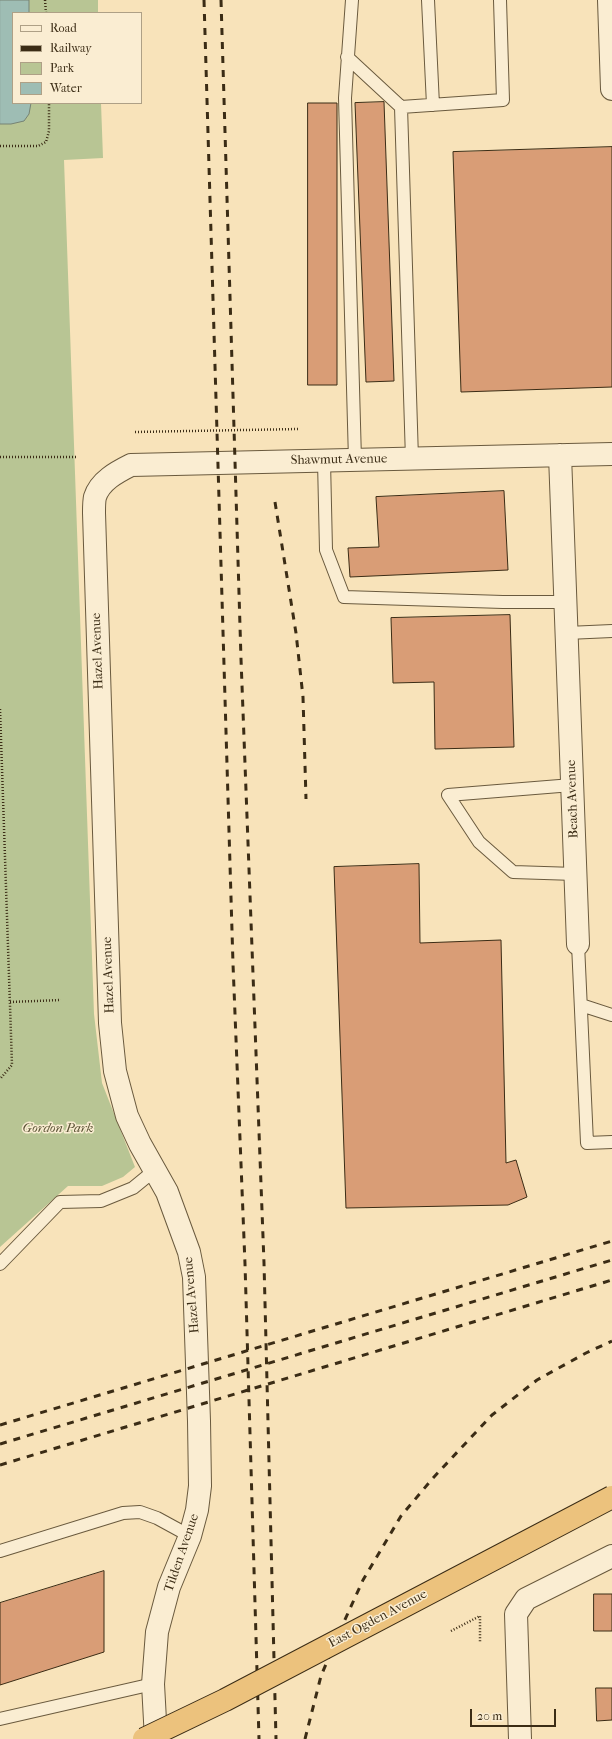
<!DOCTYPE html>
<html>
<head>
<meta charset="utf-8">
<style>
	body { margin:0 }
	#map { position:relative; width:612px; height:1739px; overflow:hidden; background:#f8e3ba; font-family:"IM FELL French Canon",serif }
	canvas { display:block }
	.legend { position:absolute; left:12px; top:12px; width:130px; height:92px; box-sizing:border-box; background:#faedd2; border:1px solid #aea086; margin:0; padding:5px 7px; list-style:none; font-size:12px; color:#3b2c15 }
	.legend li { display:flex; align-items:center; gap:8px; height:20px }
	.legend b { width:20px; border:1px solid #aea086 }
	.scale { position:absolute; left:470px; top:1709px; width:86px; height:18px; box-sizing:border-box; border:2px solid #3b2c15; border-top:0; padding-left:5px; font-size:12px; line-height:14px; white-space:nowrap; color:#3b2c15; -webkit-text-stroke:3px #faedd2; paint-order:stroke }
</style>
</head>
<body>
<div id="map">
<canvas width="612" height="1739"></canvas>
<ul class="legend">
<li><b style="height:5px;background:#faedd2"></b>Road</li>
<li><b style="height:5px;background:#3b2c15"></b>Railway</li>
<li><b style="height:11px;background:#b8c594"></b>Park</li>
<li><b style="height:11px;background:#9ebdb4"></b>Water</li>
</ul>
<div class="scale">20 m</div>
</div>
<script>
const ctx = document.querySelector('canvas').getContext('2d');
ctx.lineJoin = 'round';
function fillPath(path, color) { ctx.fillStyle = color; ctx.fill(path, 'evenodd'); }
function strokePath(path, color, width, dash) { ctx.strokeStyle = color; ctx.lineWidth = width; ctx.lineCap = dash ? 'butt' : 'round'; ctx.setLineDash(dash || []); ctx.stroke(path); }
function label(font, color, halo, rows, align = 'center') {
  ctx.font = font + ' "IM FELL French Canon",serif'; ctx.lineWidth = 3; ctx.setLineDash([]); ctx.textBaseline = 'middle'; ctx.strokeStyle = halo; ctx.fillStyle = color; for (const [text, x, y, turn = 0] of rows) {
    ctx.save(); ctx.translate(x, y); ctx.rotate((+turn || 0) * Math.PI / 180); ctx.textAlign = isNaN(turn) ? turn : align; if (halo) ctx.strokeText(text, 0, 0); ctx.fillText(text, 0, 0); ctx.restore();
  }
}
fillPath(new Path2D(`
	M 0,0 L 98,0 L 98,13 L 13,13 L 13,103 L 101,103 L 103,158 L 64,160 L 94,1014 L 102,1083 L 135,1167 L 123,1177 L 102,1186 L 68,1186 L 0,1247 Z`), '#b8c594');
const water = new Path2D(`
	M 0,0 L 29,0 L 29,13 L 13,13 L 13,103 L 31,103 L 29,114 L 24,121 L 11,124 L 0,124 Z`);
fillPath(water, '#9ebdb4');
strokePath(water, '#768374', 1);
const building = new Path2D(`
	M 384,102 L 394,381 L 366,382 L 355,103 Z
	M 308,103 L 337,103 L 337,385 L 308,385 Z
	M 612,147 L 612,387 L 461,392 L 453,152 Z
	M 504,491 L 508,570 L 350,577 L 348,548 L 379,547 L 376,497 Z
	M 510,615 L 514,747 L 435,749 L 434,682 L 393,683 L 391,618 Z
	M 419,864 L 420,943 L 501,940 L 506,1163 L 516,1160 L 527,1197 L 508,1205 L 346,1208 L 334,867 Z
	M 104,1571 L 104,1652 L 0,1685 L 0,1603 Z
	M 594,1594 L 612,1594 L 612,1631 L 594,1631 Z
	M 596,1688 L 612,1688 L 612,1720 L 597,1721 Z`);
fillPath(building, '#d99d76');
strokePath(building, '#3b2c15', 1);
const lane = new Path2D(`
	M 352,0 L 345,98 L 355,460
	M 428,0 L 433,105
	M 347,57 L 401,107 L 412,459
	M 401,107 L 503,100 L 500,0
	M 324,461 L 326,550 L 344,597 L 503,602 L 566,602
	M 567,633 L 612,631
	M 572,785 L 448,795 L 479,842 L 513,872 L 575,874
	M 578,944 L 587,1143 L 612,1142
	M 581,1005 L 612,1015
	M 0,1264 L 60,1202 L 101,1201 L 133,1188 L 155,1170
	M 0,1551 L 123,1513 L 140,1512 L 157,1518 L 190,1536
	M 0,1719 L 153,1684`);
const street = new Path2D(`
	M 609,0 L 612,89
	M 560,455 L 578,944
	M 156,1739 L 153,1684 L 157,1632 L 169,1587 L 190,1536 L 197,1510 L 200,1486 L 199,1421 L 194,1277 L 189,1252 L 167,1192 L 140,1144 L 127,1116 L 115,1071 L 110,1023 L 94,513 C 94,508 94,501 95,497 C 100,481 117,472 131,465 L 612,454
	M 520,1739 L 516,1614 L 526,1599 L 612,1556`);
strokePath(lane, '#6a5a3e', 14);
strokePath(street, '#6a5a3e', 24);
strokePath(new Path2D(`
	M 45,0 L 46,13
	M 0,146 L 38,146 L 46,142 L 49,131 L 49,103
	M 135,432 L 298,429
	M 0,457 L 76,457
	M 0,709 L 12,1065 L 0,1079
	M 10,1002 L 61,1000
	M 451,1631 L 480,1616 L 480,1642`), '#3b2c15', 2.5, [1, 2]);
strokePath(lane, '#faedd2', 12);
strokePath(street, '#faedd2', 22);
strokePath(new Path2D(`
	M 204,0 L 233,964 L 245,1264 L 259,1739
	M 221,0 L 241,659 L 264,1263 L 276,1739
	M 275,502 L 296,633 L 303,697 L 306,799
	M 0,1425 L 612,1241
	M 0,1444 L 612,1260
	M 0,1465 L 612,1280
	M 305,1739 L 321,1676 L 343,1624 L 363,1580 L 401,1516 L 433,1478 L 492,1415 L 537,1380 L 586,1353 L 612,1341`), '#3b2c15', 3, [7, 7]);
const primaryBridge = new Path2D(`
	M 144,1739 L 225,1700 L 612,1497`);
strokePath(primaryBridge, '#3b2c15', 24, []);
strokePath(primaryBridge, '#ecc27d', 22);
label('13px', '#3b2c15', '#faedd2', [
	["Shawmut Avenue",339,460,-1],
	["Hazel Avenue",98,651,-92],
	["Beach Avenue",573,799,-92],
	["Hazel Avenue",109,975,-92],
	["Hazel Avenue",192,1295,-95],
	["Tilden Avenue",182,1553,-71],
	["East Ogden Avenue",378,1619,-28]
]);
label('italic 13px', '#5a5235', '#faedd2', [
	["Gordon Park",58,1129]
]);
</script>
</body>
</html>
